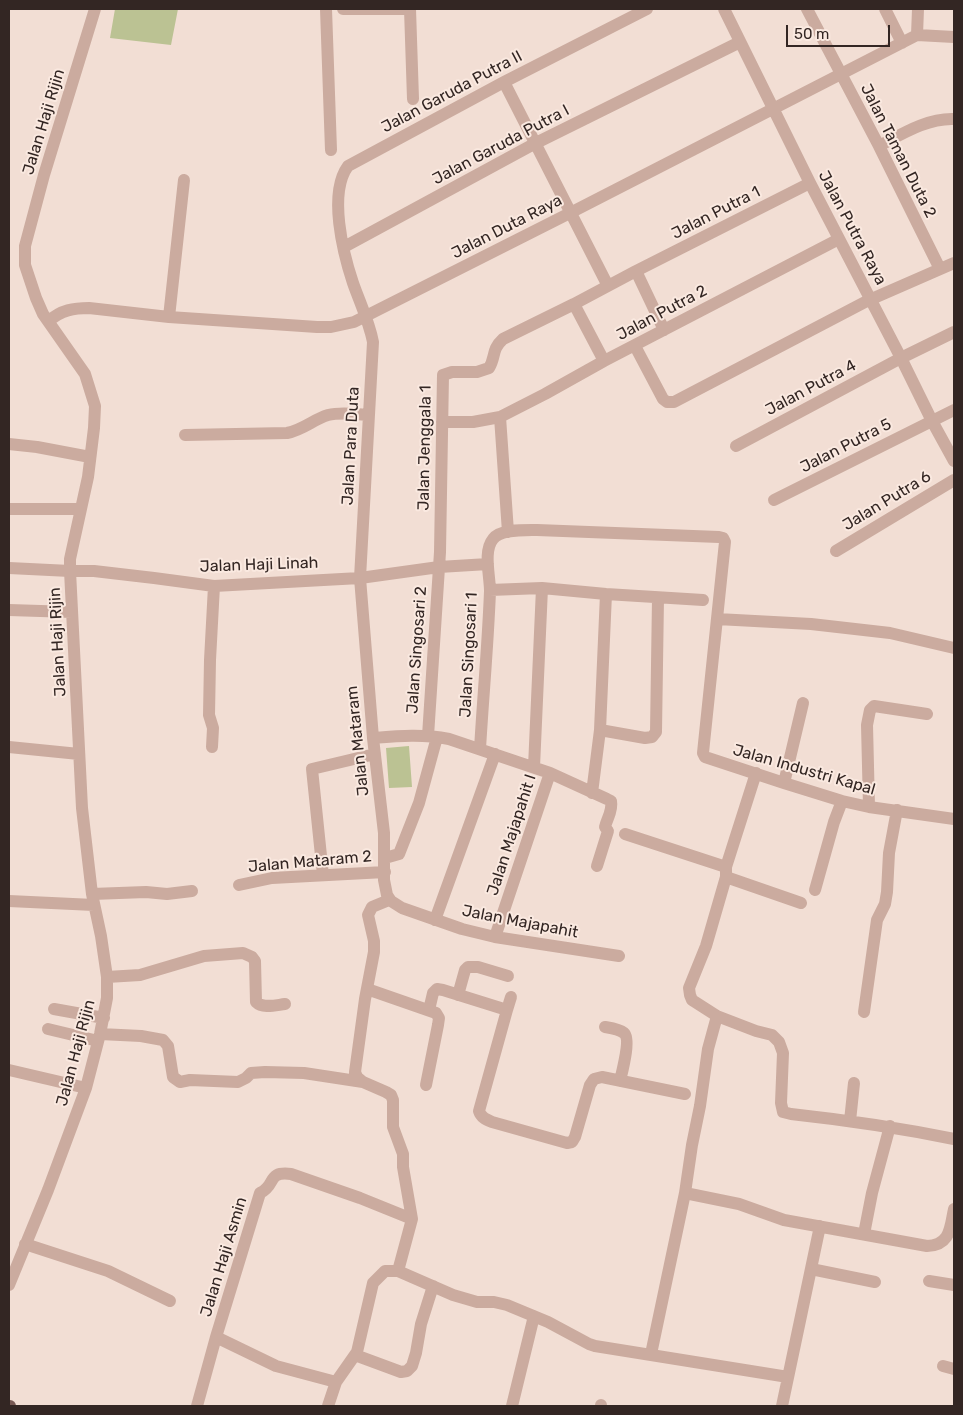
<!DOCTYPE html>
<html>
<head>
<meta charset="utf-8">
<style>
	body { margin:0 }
	#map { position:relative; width:963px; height:1415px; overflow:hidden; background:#f2ded4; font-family:Rubik,sans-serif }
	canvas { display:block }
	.frame { position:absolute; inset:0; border:10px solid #332623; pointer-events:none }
	.scale { position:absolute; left:786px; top:25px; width:104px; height:22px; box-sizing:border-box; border:2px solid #332623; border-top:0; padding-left:6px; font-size:15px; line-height:18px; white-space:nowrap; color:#332623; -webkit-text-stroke:4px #fae9e0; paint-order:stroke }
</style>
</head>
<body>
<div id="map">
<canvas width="963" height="1415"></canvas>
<div class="frame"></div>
<div class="scale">50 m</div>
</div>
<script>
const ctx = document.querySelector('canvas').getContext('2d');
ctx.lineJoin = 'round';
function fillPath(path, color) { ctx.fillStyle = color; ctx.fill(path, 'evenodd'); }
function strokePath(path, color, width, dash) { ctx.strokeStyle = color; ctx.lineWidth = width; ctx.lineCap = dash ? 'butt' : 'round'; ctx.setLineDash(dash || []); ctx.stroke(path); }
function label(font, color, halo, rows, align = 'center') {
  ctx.font = font + ' Rubik,sans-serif'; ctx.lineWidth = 4; ctx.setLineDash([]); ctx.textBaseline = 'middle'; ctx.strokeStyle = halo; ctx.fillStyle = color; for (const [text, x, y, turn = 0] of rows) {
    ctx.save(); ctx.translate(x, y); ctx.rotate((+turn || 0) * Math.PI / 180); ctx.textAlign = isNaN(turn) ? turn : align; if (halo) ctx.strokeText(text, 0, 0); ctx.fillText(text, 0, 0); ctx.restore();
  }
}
fillPath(new Path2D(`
	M 115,9 L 178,9 L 171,45 L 110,38 Z
	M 409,746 L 412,787 L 389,788 L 386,748 Z`), '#bbc293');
strokePath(new Path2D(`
	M 326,9 L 331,150
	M 343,9 L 410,9 L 413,99
	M 724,9 L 810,183 L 901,358 L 932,421 L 954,461
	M 807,9 L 879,146 L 940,269
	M 885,9 L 902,43
	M 917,35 L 918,9
	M 504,82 L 608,286
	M 879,146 C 902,134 927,118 954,119
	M 344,247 L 534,144 L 740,42
	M 636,271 L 810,183
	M 574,304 L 604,361
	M 169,317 L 184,180
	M 49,321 C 61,310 74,308 89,308 L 169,317 L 317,327 L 331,327 L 354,322 L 570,213 L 917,35 L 954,37
	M 635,346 L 663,399 L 667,402 L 674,402 L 867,301 L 954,263
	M 500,417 L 508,532
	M 442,422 L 473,422 L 500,417 L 545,394 L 604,361 L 839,239
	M 185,435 L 287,433 C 303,430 314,419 328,415 C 341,412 355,414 368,415
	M 9,444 L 37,447 L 90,457
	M 736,446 L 901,358 L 954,332
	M 774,500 L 954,410
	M 9,509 L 80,509
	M 836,551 L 954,480
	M 9,568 L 70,571 L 94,571 L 154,578 L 214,586 L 360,578 L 439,567 L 488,564
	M 490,590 L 542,588 L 606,594 L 703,600
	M 9,610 L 72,612
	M 717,619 L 811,624 L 890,633 L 954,648
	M 600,730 L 645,738 L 652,737 L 656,732 L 658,598
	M 428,736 L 440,552 L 443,375 L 452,372 L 477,372 L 489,368 C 496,357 491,350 503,339 L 574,304 L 636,271 L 664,330
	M 373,738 C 399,736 423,734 449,739 L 550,773 L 607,799 L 611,801 C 613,811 607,818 605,827 L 608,831 L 597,866
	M 9,747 L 79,754
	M 212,747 L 213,728 L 209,715 L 210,660 L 214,586
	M 480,749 C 483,697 488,644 490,591 C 490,576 483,551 493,539 C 500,529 525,530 537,530 L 719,537 L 723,538 L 725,542 L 704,743 L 703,753 L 705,757 L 784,783 L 842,801 L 869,807 L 954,819
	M 534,767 L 542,588
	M 784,783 L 803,703
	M 592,793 L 600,730 L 606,594
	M 869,807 L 867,725 L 870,710 L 874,706 L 927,714
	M 625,834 L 726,867
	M 385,858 L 399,854 L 419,803 L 437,737
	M 323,875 L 312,769 L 375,754
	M 726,877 L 801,903
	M 239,885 L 272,878 L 385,872
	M 815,890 L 834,822 L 842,801
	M 92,894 L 146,892 L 167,894 L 192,891
	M 389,900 L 372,907 L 368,915 L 374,941 L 374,952 L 365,999 L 355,1072 L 357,1077 L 363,1082 L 386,1092 L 391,1095 L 393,1100 L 393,1127 L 403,1154 L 403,1167 L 412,1219 L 398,1271
	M 9,901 L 94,905
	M 435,920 L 495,754
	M 495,937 L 550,773
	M 619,956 L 495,937 L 462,929 L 402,908 L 391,901 L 387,895 L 384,880 L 384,833 L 373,738 L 360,578 L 373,342 C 369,321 360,303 353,283 C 343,253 328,193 348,166 L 504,82 L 647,9
	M 107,977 L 140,975 L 204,956 L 243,953 L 252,957 L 255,961 L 256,1002 C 263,1009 276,1005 285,1004
	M 367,989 L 436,1013 L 439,1018 L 438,1025 L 426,1085
	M 458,995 L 465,970 L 468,967 L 478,967 L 508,976
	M 54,1009 L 104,1018
	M 429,1010 L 433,993 L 437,989 L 443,990 L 507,1010 L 479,1111 C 481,1117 485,1119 492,1122 L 567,1143 L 572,1142 L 575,1137 L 590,1085 L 594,1079 L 602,1077 L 685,1094
	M 507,1010 L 511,997
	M 864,1012 L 877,920 L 885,904 L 887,892 L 889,853 L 897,810
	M 717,1016 L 756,1031 L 772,1035 L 779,1042 L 783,1053 L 781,1103 L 783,1112 L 791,1114 C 846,1120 900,1128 954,1139
	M 605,1027 C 611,1028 619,1029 624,1033 C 631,1039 622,1072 620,1081
	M 48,1029 L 98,1041
	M 100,1034 L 141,1036 L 163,1040 L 168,1046 L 173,1077 L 180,1082 L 190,1080 L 238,1082 L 246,1078 L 251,1073 L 265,1072 L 304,1073 L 363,1082
	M 9,1070 L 86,1088
	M 850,1121 L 854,1083
	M 685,1193 L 739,1204 L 784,1220 L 927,1246 C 951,1245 950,1227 954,1209
	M 864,1234 L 872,1193 L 890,1126
	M 25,1244 L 108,1271 L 170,1301
	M 811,1269 L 875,1282
	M 929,1281 L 954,1285
	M 9,1285 L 48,1190 L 86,1088 L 100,1034 L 107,998 L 107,977 L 101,936 L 92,894 L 82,808 L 70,571 L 70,559 L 88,477 L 94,428 L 95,406 L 85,374 L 43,314 L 36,298 L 25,265 L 25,246 L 44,175 L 95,9
	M 216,1337 L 276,1366 L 336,1382
	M 651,1354 L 685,1193 L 692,1145 L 700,1106 L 708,1049 L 717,1016 L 692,1000 L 690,995 L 689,988 L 706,946 L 726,877 L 726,867 L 756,773
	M 355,1355 L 401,1372 L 407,1371 L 412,1366 L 416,1353 L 421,1324 L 433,1286
	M 943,1366 L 954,1369
	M 197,1406 L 216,1337 L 260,1193 C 277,1185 266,1171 291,1174 L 360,1198 L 412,1219
	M 328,1406 L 336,1382 L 357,1352 L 373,1283 L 385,1271 L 398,1271 L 453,1295 L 477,1302 L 494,1302 L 507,1305 L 548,1322 L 589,1344 L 595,1346 L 788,1377
	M 512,1406 L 534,1316
	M 601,1406 L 601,1405
	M 782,1406 L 820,1226`), '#cbab9f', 12);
strokePath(new Path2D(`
	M 9,1406 L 10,1406`), '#775853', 12);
label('16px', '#332623', '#fae9e0', [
	["Jalan Garuda Putra II",452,92,-28],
	["Jalan Haji Rijin",44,122,-73],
	["Jalan Garuda Putra I",501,145,-28],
	["Jalan Taman Duta 2",898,151,63],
	["Jalan Putra 1",716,213,-27],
	["Jalan Duta Raya",507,227,-27],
	["Jalan Putra Raya",852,228,62],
	["Jalan Putra 2",662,313,-28],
	["Jalan Putra 4",811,388,-28],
	["Jalan Para Duta",351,446,-87],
	["Jalan Putra 5",846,446,-27],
	["Jalan Jenggala 1",425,448,-89],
	["Jalan Putra 6",887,501,-31],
	["Jalan Haji Linah",259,565,-2],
	["Jalan Haji Rijin",58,642,-93],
	["Jalan Singosari 2",417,650,-86],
	["Jalan Singosari 1",469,655,-87],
	["Jalan Mataram",358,741,-96],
	["Jalan Industri Kapal",804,770,16],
	["Jalan Majapahit I",512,835,-72],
	["Jalan Mataram 2",310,862,-5],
	["Jalan Majapahit",520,922,11],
	["Jalan Haji Rijin",76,1053,-75],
	["Jalan Haji Asmin",224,1257,-73]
]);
</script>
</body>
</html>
